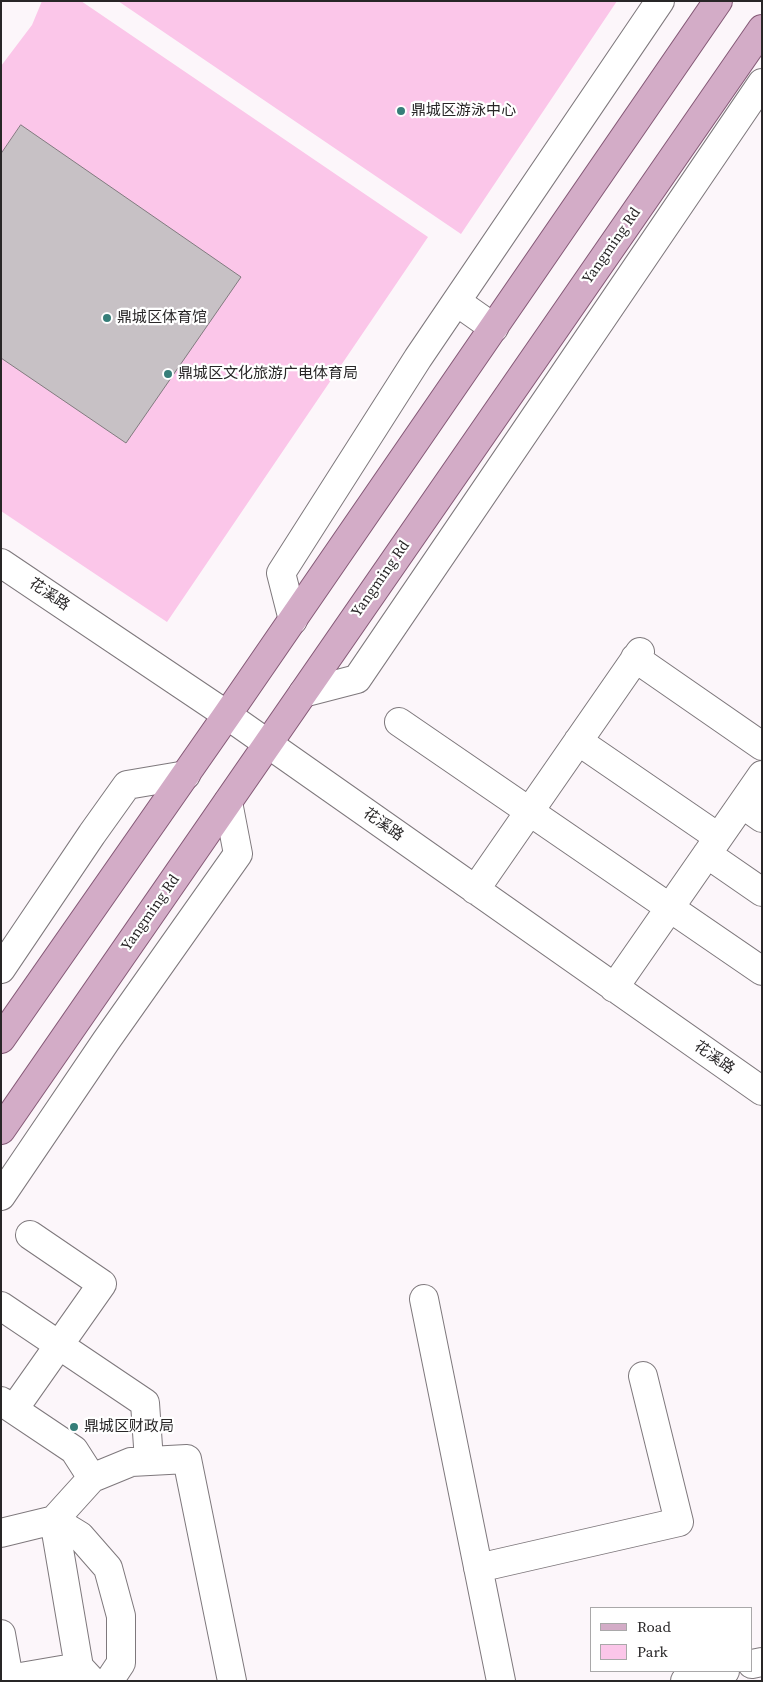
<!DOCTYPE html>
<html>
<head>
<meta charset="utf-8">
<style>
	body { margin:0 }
	#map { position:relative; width:763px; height:1682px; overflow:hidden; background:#fcf6fa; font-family:"Source Serif 4",serif }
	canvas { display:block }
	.frame { position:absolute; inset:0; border:2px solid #282627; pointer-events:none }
	.legend { position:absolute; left:590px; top:1607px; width:162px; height:65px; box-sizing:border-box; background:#fff; border:1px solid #a9a8a9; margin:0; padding:6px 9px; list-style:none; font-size:15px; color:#282627 }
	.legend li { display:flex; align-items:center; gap:10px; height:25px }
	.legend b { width:25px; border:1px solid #a9a8a9 }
</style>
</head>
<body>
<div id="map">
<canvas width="763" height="1682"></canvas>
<div class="frame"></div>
<ul class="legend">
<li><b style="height:6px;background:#d3acc7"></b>Road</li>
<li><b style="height:14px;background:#fbc6e9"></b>Park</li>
</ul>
</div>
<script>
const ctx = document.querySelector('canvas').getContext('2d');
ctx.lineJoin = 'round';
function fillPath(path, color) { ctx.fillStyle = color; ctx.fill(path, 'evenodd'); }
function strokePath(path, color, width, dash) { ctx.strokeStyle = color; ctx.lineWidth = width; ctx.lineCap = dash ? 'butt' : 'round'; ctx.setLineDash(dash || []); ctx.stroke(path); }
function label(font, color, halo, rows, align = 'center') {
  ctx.font = font + ' "Source Serif 4","Noto Sans SC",serif'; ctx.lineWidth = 4.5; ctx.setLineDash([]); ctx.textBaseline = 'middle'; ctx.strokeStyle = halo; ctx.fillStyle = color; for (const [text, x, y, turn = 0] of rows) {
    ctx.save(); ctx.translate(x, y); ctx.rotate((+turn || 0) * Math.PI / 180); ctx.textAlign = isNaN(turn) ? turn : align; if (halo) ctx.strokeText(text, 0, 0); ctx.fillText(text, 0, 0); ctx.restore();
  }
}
fillPath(new Path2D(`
	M 42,1 L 81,1 L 428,237 L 167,622 L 1,511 L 1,66 L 32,25 Z
	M 118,1 L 617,1 L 461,234 Z`), '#fbc6e9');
const building = new Path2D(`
	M 21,125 L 241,277 L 126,443 L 1,358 L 1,154 Z`);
fillPath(building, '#c7c1c5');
strokePath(building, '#817b7f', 1);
const minor = new Path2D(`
	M 457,302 L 494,328
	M 1,563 L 227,715 L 762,1091
	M 293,620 L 281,573 L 418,358 L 660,1
	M 635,658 L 762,746
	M 303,693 L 357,679 L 762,83
	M 399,722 L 762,971
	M 578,741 L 718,837
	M 742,804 L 762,818
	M 707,854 L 762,892
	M 475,890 L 640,652
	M 1,969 L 92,834 L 127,785 L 186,775
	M 614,988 L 762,775
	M 1,1196 L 106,1041 L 238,854 L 228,802
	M 424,1299 L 501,1681
	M 1,1306 L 145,1403 L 149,1461
	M 1,1401 L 74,1450 L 92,1478
	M 14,1409 L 102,1284 L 30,1235
	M 1,1533 L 54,1520 L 79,1667 L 92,1681
	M 478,1568 L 679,1522 L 643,1376
	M 1,1634 L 9,1679 L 79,1667
	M 752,1664 L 762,1662
	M 109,1681 L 121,1663 L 121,1616 L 108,1568 L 80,1536 L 54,1520 L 92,1478 L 131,1462 L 187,1459 L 232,1681
	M 685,1681 L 725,1671`);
const major = new Path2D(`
	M 1,1039 L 227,715 L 718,1
	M 1,1130 L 762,29`);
strokePath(minor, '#7e787c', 30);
strokePath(major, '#845976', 30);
strokePath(minor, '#fff', 28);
strokePath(major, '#d3acc7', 28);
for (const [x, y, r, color] of [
	[401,111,5,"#367e79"],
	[107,318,5,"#367e79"],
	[168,374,5,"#367e79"],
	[74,1427,5,"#367e79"]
]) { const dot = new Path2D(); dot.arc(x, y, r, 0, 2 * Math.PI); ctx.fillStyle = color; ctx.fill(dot); strokePath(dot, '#fff', 2); }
label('15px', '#282627', '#fff', [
	["鼎城区游泳中心",411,111],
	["鼎城区体育馆",117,318],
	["鼎城区文化旅游广电体育局",178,374],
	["鼎城区财政局",84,1427]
], 'left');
label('15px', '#282627', '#fff', [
	["Yangming Rd",612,246,-55],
	["Yangming Rd",381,579,-55],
	["花溪路",49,595,34],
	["花溪路",383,825,35],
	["Yangming Rd",151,913,-55],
	["花溪路",714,1058,35]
]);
</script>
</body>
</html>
